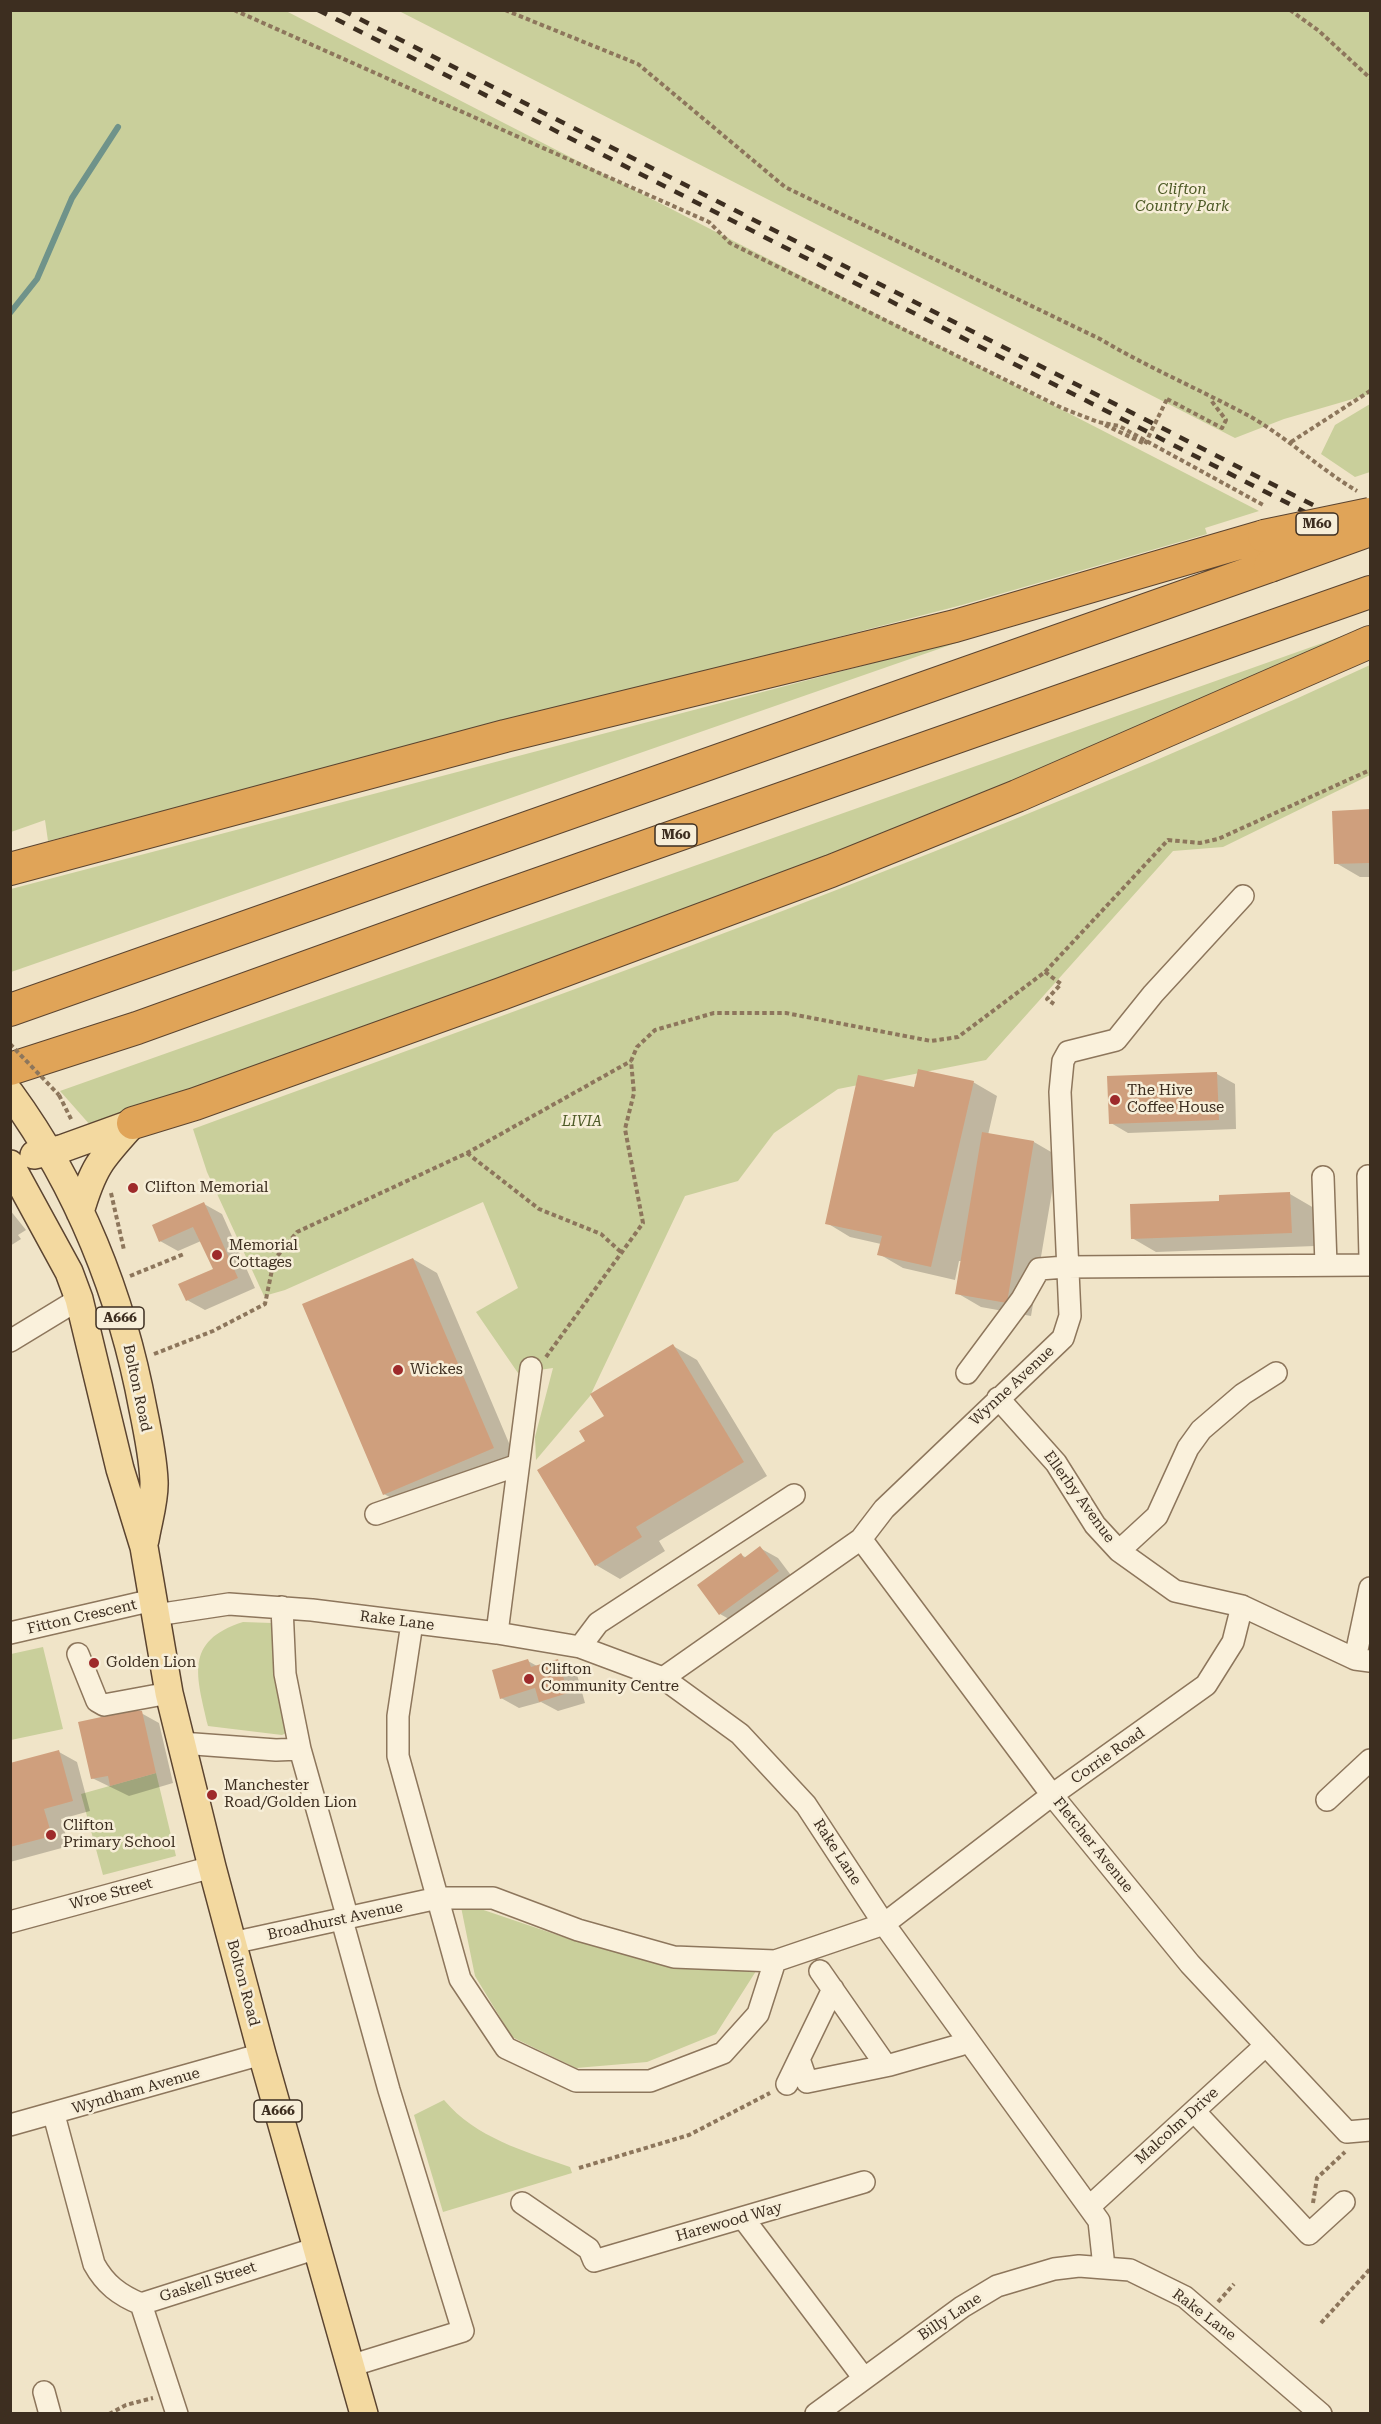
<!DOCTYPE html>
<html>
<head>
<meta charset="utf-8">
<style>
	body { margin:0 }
	#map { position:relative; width:1381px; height:2424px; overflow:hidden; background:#f0e4c8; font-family:"Roboto Serif",serif }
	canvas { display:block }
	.frame { position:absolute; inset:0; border:12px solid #3d2e20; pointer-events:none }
</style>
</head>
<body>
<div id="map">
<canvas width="1381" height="2424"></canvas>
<div class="frame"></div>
</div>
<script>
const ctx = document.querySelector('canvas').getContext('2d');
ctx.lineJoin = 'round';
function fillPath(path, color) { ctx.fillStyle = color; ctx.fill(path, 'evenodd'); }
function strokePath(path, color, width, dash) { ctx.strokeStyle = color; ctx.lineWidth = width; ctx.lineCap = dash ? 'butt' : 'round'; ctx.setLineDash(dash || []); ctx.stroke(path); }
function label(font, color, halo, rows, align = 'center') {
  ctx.font = font + ' "Roboto Serif",serif'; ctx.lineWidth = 5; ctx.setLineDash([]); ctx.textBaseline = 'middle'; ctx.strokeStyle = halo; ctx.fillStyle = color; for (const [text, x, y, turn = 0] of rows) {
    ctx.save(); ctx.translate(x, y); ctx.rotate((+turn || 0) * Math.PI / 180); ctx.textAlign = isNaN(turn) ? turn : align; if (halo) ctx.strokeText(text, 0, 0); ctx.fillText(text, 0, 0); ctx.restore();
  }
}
fillPath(new Path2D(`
	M 11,11 L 286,11 L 1259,511 L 1205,528 L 1207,534 L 962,605 L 48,841 L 45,820 L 11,832 Z
	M 399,11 L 1370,11 L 1370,394 L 1284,419 L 1235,438 Z
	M 1370,404 L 1370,472 L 1355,477 L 1321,454 L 1335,425 Z
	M 1348,634 L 1351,640 L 1038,771 L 724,897 L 91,1126 L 60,1091 Z
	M 976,636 L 11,972 L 11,889 Z
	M 1370,665 L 1370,775 L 1223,847 L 1173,851 L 986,1060 L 838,1089 L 774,1133 L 738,1181 L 685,1196 L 590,1396 L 536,1460 L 535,1437 L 553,1368 L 518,1373 L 476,1312 L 518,1288 L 483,1202 L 285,1290 L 264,1296 L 207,1172 L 193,1129 C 589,984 987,843 1370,665 Z
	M 243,1622 L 272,1623 L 276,1629 L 286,1733 L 282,1735 L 208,1726 C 197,1677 183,1641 243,1622 Z
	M 43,1647 L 63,1729 L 11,1740 L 11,1654 Z
	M 156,1773 L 176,1856 L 103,1875 L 81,1794 Z
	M 460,1902 L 572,1940 L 672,1963 L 758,1968 L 716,2034 L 647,2062 L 576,2068 L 512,2037 L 475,1976 Z
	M 444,2100 C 476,2138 524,2151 570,2167 L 572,2173 L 443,2212 L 414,2115 Z`), '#c9cf9b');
fillPath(new Path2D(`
	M 1370,811 L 1370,877 L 1360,877 L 1336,863 L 1334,812 Z
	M 1217,1074 L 1235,1084 L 1236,1129 L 1128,1133 L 1111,1123 Z
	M 973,1082 L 997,1096 L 988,1135 L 1034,1142 L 1058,1156 L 1031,1316 L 981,1307 L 957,1293 L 962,1261 L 959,1261 L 955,1280 L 903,1268 L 879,1254 L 881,1244 L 850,1237 L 827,1223 L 915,1089 Z
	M 1290,1194 L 1314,1208 L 1315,1246 L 1156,1252 L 1132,1238 L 1221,1202 Z
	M 204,1204 L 222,1214 L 255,1288 L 205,1310 L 187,1300 L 215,1270 L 201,1241 L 178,1251 L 160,1241 Z
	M 10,1210 L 26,1230 L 18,1235 L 21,1239 L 10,1246 Z
	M 413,1259 L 437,1273 L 517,1462 L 408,1507 L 384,1494 Z
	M 673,1346 L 697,1360 L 767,1476 L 659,1541 L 665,1551 L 620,1579 L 596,1565 L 587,1442 L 606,1417 Z
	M 760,1548 L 778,1558 L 796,1582 L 738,1624 L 720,1614 L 741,1555 L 747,1558 Z
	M 558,1660 L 576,1671 L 585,1703 L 558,1711 L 541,1702 L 519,1708 L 501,1698 L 528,1661 L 537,1666 Z
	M 141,1713 L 159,1723 L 173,1783 L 129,1796 L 92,1778 Z
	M 59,1752 L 77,1762 L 90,1811 L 61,1819 L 69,1846 L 10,1862 L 10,1765 Z`), '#0003');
strokePath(new Path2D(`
	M 10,313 L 37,279 L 72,198 L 118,127`), '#6f938a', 6);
fillPath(new Path2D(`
	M 1370,809 L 1370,863 L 1334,864 L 1332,811 Z
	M 918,1069 L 974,1081 L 931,1267 L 877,1255 L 882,1236 L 825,1224 L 858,1075 L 914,1087 Z
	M 1217,1072 L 1219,1120 L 1109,1124 L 1107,1076 Z
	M 982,1132 L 1034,1141 L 1007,1303 L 955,1294 Z
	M 1290,1192 L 1292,1233 L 1131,1239 L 1130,1204 L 1219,1201 L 1219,1195 Z
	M 204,1202 L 238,1278 L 186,1301 L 178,1284 L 213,1269 L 193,1227 L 159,1242 L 152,1225 Z
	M 413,1258 L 494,1448 L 383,1495 L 302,1304 Z
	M 673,1344 L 744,1462 L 636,1527 L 642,1537 L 595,1566 L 537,1470 L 585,1441 L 579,1431 L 604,1416 L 590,1394 Z
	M 760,1546 L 779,1571 L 719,1615 L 697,1585 L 741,1553 L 744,1558 Z
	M 528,1659 L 531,1667 L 558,1659 L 568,1693 L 539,1702 L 535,1688 L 500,1699 L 492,1670 Z
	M 134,1710 L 142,1711 L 156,1773 L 110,1786 L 108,1776 L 91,1779 L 78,1722 Z
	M 59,1750 L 73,1801 L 44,1809 L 52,1836 L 10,1847 L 10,1763 Z`), '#cf9f7d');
const minor = new Path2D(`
	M 1368,1176 L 1370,1258
	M 1323,1177 L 1326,1265
	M 10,1341 L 79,1299
	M 967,1373 L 1022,1299 L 1039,1269 L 1066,1267 L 1370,1265
	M 998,1398 L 1056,1463 L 1095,1525 L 1119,1551 L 1175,1591 L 1242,1606 L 1355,1659 L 1370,1661
	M 376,1514 L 518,1465
	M 861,1539 L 1052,1795 L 1190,1964 L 1347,2132 L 1370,2130
	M 1119,1551 L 1157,1516 L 1188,1448 L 1201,1430 L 1243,1394 L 1276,1373
	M 282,1607 L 285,1674 L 300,1749
	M 156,1615 L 229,1604 L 312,1610 L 497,1633 L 580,1647 L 663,1678 L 740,1734 L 806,1805 L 884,1924 L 1099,2221 L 1104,2267
	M 412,1623 L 398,1716 L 398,1756 L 460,1979 L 506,2048 L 576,2081 L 650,2081 L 723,2053 L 758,2014 L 775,1961
	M 10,1633 L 153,1600
	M 497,1633 L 531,1368
	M 580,1647 L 598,1623 L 794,1495
	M 78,1654 L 97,1701 L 104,1705 L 169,1693
	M 1355,1659 L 1370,1588
	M 663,1678 L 861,1539 L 884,1509 L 1063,1338 L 1070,1316 L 1060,1092 L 1063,1061 L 1068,1052 L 1116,1040 L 1153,994 L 1243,896
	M 181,1743 L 276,1750 L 300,1749 L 348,1919
	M 1327,1800 L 1370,1760
	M 342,1920 L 389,2090 L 463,2331 L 350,2366
	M 10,1922 L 212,1867
	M 232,1943 L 438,1898 L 493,1898 L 578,1930 L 674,1957 L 775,1961 L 884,1924 L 1052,1795 L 1206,1685 L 1233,1642 L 1242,1606
	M 820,1971 L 882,2060 L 883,2066
	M 799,2059 L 807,2082 L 890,2065 L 960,2045 L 967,2039
	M 787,2084 L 833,1989
	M 1194,2111 L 1309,2234 L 1344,2202
	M 54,2115 L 94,2264 C 105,2284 119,2295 141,2304
	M 10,2125 L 262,2054
	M 522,2203 L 589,2249 L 594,2261 L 864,2182
	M 1089,2207 L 1266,2045
	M 743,2218 L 863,2377
	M 44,2392 L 50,2414
	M 177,2414 L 141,2304 L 317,2248
	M 816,2414 L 962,2307 L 997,2286 L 1054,2269 L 1079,2266 L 1130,2270 L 1185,2297 L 1321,2414`);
const major = new Path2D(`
	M 10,1093 C 78,1186 122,1296 143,1409 C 148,1433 153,1457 154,1481 C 155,1500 148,1521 145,1540
	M 34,1155 L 61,1149 L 133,1123
	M 10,1164 L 69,1272 L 79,1299 L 120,1469 L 144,1547 L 169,1693 L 212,1867 L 262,2054 L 364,2414
	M 80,1212 C 93,1168 100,1160 130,1127`);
const highway = new Path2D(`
	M 10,869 L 505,736 L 955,626 L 1264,536
	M 10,1010 L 1270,566
	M 10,1069 L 137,1028 L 487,902 L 1370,592
	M 133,1123 L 195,1104 L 501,994 L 831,871 L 1017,796 L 1370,642`);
strokePath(minor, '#8d765c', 24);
strokePath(major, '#5b4430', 30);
strokePath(highway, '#5b4430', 34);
strokePath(new Path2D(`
	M 234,10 L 709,222 L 730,243 L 1062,408 L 1098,422 L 1119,426 L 1265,506
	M 505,10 L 638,64 L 785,187 L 1100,339 C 1149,368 1201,390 1251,417 C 1289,439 1320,469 1357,491
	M 1290,10 L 1319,31 L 1370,78
	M 1167,399 L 1222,428 L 1226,420 L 1210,399
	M 1105,425 L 1145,444
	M 1291,442 L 1370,391
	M 1045,972 L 1061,984 L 1047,999 L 1054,1004
	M 59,1095 L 72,1121
	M 467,1153 L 539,1209 L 601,1234 L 621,1252
	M 111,1193 L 124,1250
	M 130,1276 L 184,1254
	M 154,1354 L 213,1331 L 265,1304 L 274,1260 L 297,1232 L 467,1153 L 631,1061
	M 546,1357 L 643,1223 L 625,1129 L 634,1093 L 631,1061 L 637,1047 L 655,1030 L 714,1013 L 786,1013 L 931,1041 L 958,1037 L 1045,972 L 1168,840 L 1200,843 L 1218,839 L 1370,770
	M 579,2168 L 689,2135 L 770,2093
	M 1313,2203 L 1317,2178 L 1345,2152
	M 1218,2302 L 1234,2284
	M 1321,2323 L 1370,2269
	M 109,2414 L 126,2405 L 153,2398`), '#8d765c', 4, [4.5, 3]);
strokePath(minor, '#faf1dc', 21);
strokePath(major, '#f3d9a0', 27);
strokePath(highway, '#e0a458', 32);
strokePath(new Path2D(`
	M 318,10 L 1370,545
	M 342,10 L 1370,534`), '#3d2e20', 4.5, [10, 10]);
const highwayBridge = new Path2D(`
	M 1264,536 L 1370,514
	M 1270,566 L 1370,530`);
strokePath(highwayBridge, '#5b4430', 34, []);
strokePath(new Path2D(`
	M 1145,444 L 1167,399
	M 10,1044 L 59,1095`), '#8d765c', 4, [4.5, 3]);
strokePath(highwayBridge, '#e0a458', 32);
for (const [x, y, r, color] of [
	[1115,1100,6,"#9e2a2b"],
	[133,1188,6,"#9e2a2b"],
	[217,1255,6,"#9e2a2b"],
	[398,1370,6,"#9e2a2b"],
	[94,1663,6,"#9e2a2b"],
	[529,1679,6,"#9e2a2b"],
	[212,1795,6,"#9e2a2b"],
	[51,1835,6,"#9e2a2b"]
]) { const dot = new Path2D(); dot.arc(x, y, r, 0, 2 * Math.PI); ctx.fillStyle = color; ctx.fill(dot); strokePath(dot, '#f7eed8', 2); }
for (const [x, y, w] of [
	[1317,524,42],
	[676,835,42],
	[120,1318,48],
	[278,2111,48]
]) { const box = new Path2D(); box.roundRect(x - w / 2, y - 11, w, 22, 4.5); ctx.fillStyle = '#f7eed8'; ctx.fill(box); strokePath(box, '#3d2e20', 1.5); }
label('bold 14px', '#3d2e20', null, [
	["M60",1317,524],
	["M60",676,835],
	["A666",120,1318],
	["A666",278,2111]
]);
label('italic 15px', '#4d5a26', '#f7eed8', [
	["Clifton",1182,190],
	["Country Park",1182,207],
	["LIVIA",582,1122]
]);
label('15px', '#3d2e20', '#f7eed8', [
	["The Hive",1127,1091],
	["Coffee House",1127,1108],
	["Clifton Memorial",145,1188],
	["Memorial",229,1246],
	["Cottages",229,1263],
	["Wickes",410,1370],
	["Golden Lion",106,1663],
	["Clifton",541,1670],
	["Community Centre",541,1687],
	["Manchester",224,1786],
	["Road/Golden Lion",224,1803],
	["Clifton",63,1826],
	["Primary School",63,1843]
], 'left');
label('15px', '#3d2e20', '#f7eed8', [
	["Wynne Avenue",1012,1386,-43],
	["Bolton Road",137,1388,78],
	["Ellerby Avenue",1079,1497,54],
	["Fitton Crescent",82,1617,-13],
	["Rake Lane",397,1621,7],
	["Corrie Road",1108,1756,-35],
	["Fletcher Avenue",1093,1845,51],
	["Rake Lane",837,1852,57],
	["Wroe Street",111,1894,-15],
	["Broadhurst Avenue",335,1921,-12],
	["Bolton Road",243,1983,75],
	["Wyndham Avenue",136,2091,-16],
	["Malcolm Drive",1177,2126,-42],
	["Harewood Way",729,2222,-16],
	["Gaskell Street",208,2282,-18],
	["Rake Lane",1204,2315,37],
	["Billy Lane",950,2317,-34]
]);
</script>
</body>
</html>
